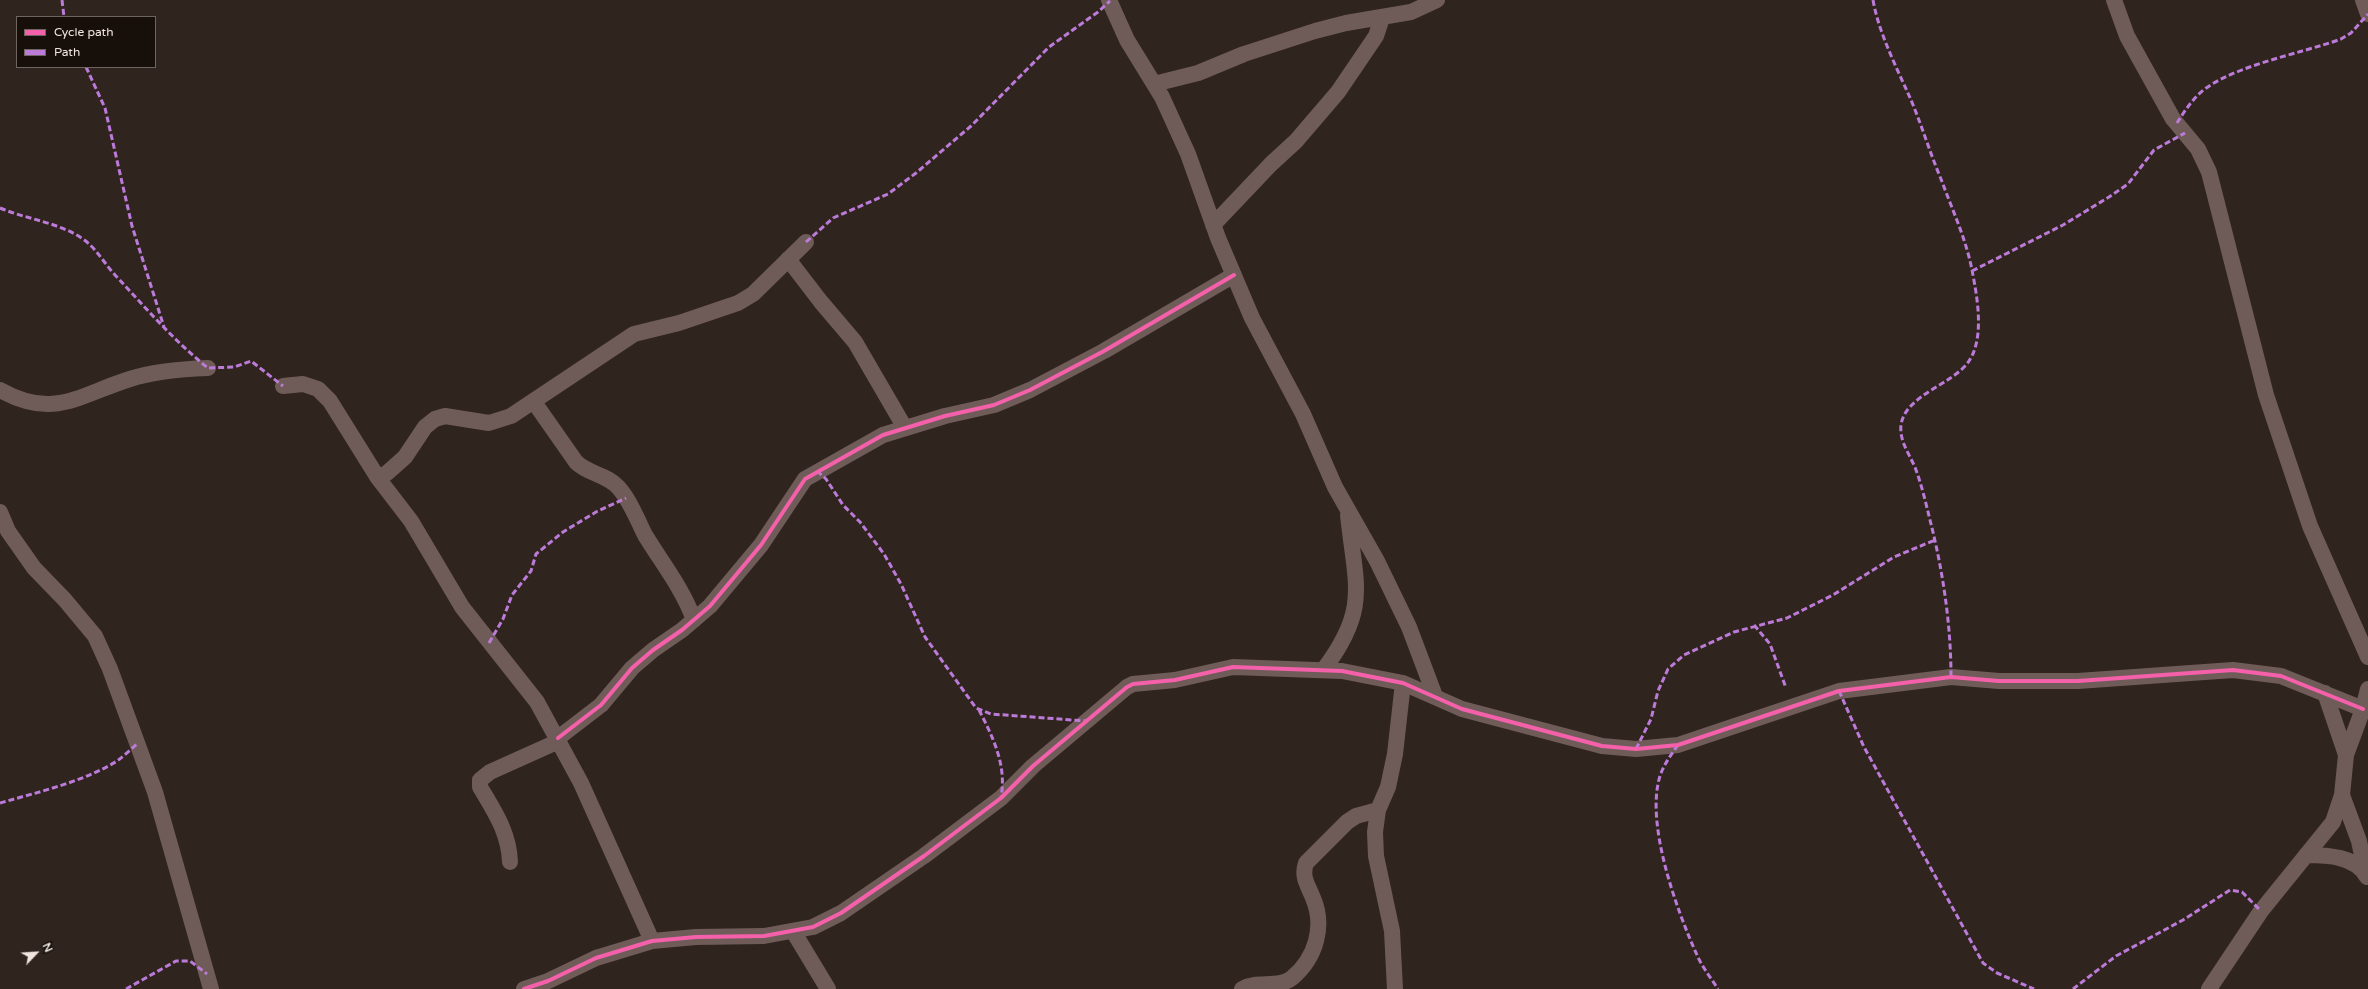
<!DOCTYPE html>
<html>
<head>
<meta charset="utf-8">
<style>
	body { margin:0 }
	#map { position:relative; width:2368px; height:989px; overflow:hidden; background:#2f241e; font-family:"Varela Round",sans-serif }
	canvas { display:block }
	.legend { position:absolute; left:16px; top:16px; width:140px; height:52px; box-sizing:border-box; background:#160f0a; border:1px solid #6e655f; margin:0; padding:5px 7px; list-style:none; font-size:12px; color:#f1e5de }
	.legend li { display:flex; align-items:center; gap:8px; height:20px }
	.legend b { width:20px; border:1px solid #6e655f }
	.north { position:absolute; left:16px; top:933px; width:40px; height:40px; -webkit-text-stroke:3px #160f0a; paint-order:stroke; rotate:65deg; font-size:11px; font-weight:700; line-height:16px; text-align:center; color:#f1e5de }
	.north::after { content:''; display:block; margin:auto; width:14px; height:18px; background:#f1e5de; clip-path:polygon(50% 0,100% 100%,50% 72%,0 100%) }
</style>
</head>
<body>
<div id="map">
<canvas width="2368" height="989"></canvas>
<ul class="legend">
<li><b style="height:5px;background:#f560ab"></b>Cycle path</li>
<li><b style="height:5px;background:#bd7bd9"></b>Path</li>
</ul>
<div class="north">N</div>
</div>
<script>
const ctx = document.querySelector('canvas').getContext('2d');
ctx.lineJoin = 'round';
function strokePath(path, color, width, dash) { ctx.strokeStyle = color; ctx.lineWidth = width; ctx.lineCap = dash ? 'butt' : 'round'; ctx.setLineDash(dash || []); ctx.stroke(path); }
strokePath(new Path2D(`
	M 1109,0 L 1127,40 L 1162,97 L 1188,154 L 1218,238 L 1252,318 L 1303,414 L 1335,487 L 1377,561 L 1409,627 L 1435,696
	M 2114,0 L 2127,36 L 2173,119 L 2198,149 L 2209,172 L 2266,395 L 2310,526 L 2368,657
	M 2363,0 L 2368,14
	M 1154,84 L 1198,73 L 1244,54 L 1315,31 L 1346,23 L 1411,12 L 1437,0
	M 1213,225 L 1271,164 L 1296,141 L 1338,92 L 1376,36 L 1382,18
	M 788,259 L 821,302 L 855,342 L 905,428
	M 283,386 L 303,384 L 318,389 L 330,401 L 378,478 L 411,521 L 462,607 L 537,702 L 581,783 L 652,941
	M 0,390 C 53,420 79,395 130,379 C 155,371 182,369 208,368
	M 534,402 L 576,462 C 588,474 606,474 618,487 C 630,500 637,519 645,535 C 662,563 683,589 694,620
	M 378,478 L 387,473 L 405,457 L 425,427 L 435,419 L 445,416 L 489,423 L 511,416 L 634,334 L 679,323 L 738,303 L 753,294 L 806,242
	M 0,512 L 8,531 L 34,568 L 65,600 L 95,636 L 110,669 L 155,792 L 211,989
	M 1324,669 C 1370,608 1355,584 1348,515
	M 2325,693 L 2346,755
	M 558,738 L 601,705 L 632,668 L 653,650 L 682,630 L 710,606 L 761,545 L 805,479 L 883,435 L 945,416 L 994,405 L 1030,390 L 1104,351 L 1234,275
	M 2342,795 L 2359,841 L 2366,875
	M 2306,855 C 2327,855 2356,856 2367,877
	M 510,862 C 509,832 494,811 480,787 L 480,780 L 490,772 L 559,741
	M 793,931 L 828,989
	M 524,989 L 548,981 L 596,958 L 652,941 L 696,937 L 764,936 L 813,927 L 841,913 L 924,856 L 1001,798 L 1033,766 L 1127,687 L 1133,684 L 1175,680 L 1233,667 L 1342,671 L 1403,683 L 1462,709 L 1602,746 L 1636,749 L 1678,745 L 1839,691 L 1951,677 L 1999,681 L 2078,681 L 2233,670 L 2281,676 L 2363,709
	M 1242,989 C 1257,980 1278,989 1292,978 C 1316,958 1325,926 1313,898 C 1308,885 1301,877 1306,863 L 1347,822 L 1356,816 L 1378,810
	M 1395,989 L 1392,931 L 1376,856 L 1375,832 L 1378,810 L 1388,787 L 1395,754 L 1403,683
	M 2209,989 L 2261,911 L 2333,822 L 2342,795 L 2346,755 L 2363,709 L 2368,689`), '#6f5c58', 16);
strokePath(new Path2D(`
	M 62,0 L 64,17
	M 1873,0 C 1879,34 1897,68 1911,100 C 1922,126 1930,153 1941,179 C 1952,209 1966,239 1972,270 C 1977,296 1985,337 1969,361 C 1954,384 1905,395 1901,425 C 1899,442 1911,456 1916,470 C 1922,486 1926,504 1930,520 C 1943,571 1951,625 1951,677
	M 86,67 L 105,108 L 132,226 L 164,327
	M 2177,123 C 2182,115 2188,106 2195,98 C 2222,67 2301,54 2341,39 L 2351,33 L 2368,14
	M 0,208 C 26,219 56,222 80,237 C 96,247 103,262 115,275 C 145,307 174,341 208,368 L 234,367 L 251,361 L 283,386
	M 806,242 L 833,218 L 888,194 L 916,173 L 971,126 L 1049,47 L 1098,12 L 1110,1
	M 1972,271 L 2063,225 L 2109,197 L 2128,184 L 2154,150 L 2185,133
	M 817,471 L 826,479 L 843,505 L 860,522 L 884,554 L 901,584 L 925,637 L 976,708 L 991,714 L 1086,721
	M 1754,625 L 1770,644 L 1786,688
	M 489,643 L 503,619 L 512,595 L 531,571 L 536,554 L 563,532 L 596,512 L 626,498
	M 1839,691 L 1864,747 L 1983,963 L 1997,973 L 2034,989
	M 979,710 C 993,737 1007,766 1001,797
	M 1678,745 C 1671,755 1664,764 1660,776 C 1645,824 1677,911 1697,955 C 1702,967 1711,978 1718,989
	M 1636,749 L 1651,719 L 1658,691 L 1668,669 L 1684,655 L 1734,632 L 1787,618 L 1833,595 L 1894,557 L 1935,540
	M 0,803 C 38,792 83,782 117,761 C 124,756 131,749 138,743
	M 126,989 L 176,961 L 190,961 L 207,974
	M 2073,989 L 2116,956 L 2183,920 L 2230,890 L 2242,892 L 2261,911`), '#bd7bd9', 3, [6, 3]);
strokePath(new Path2D(`
	M 558,738 L 601,705 L 632,668 L 653,650 L 682,630 L 710,606 L 761,545 L 805,479 L 883,435 L 945,416 L 994,405 L 1030,390 L 1104,351 L 1234,275
	M 524,989 L 548,981 L 596,958 L 652,941 L 696,937 L 764,936 L 813,927 L 841,913 L 924,856 L 1001,798 L 1033,766 L 1127,687 L 1133,684 L 1175,680 L 1233,667 L 1342,671 L 1403,683 L 1462,709 L 1602,746 L 1636,749 L 1678,745 L 1839,691 L 1951,677 L 1999,681 L 2078,681 L 2233,670 L 2281,676 L 2363,709`), '#f560ab', 4);
</script>
</body>
</html>
